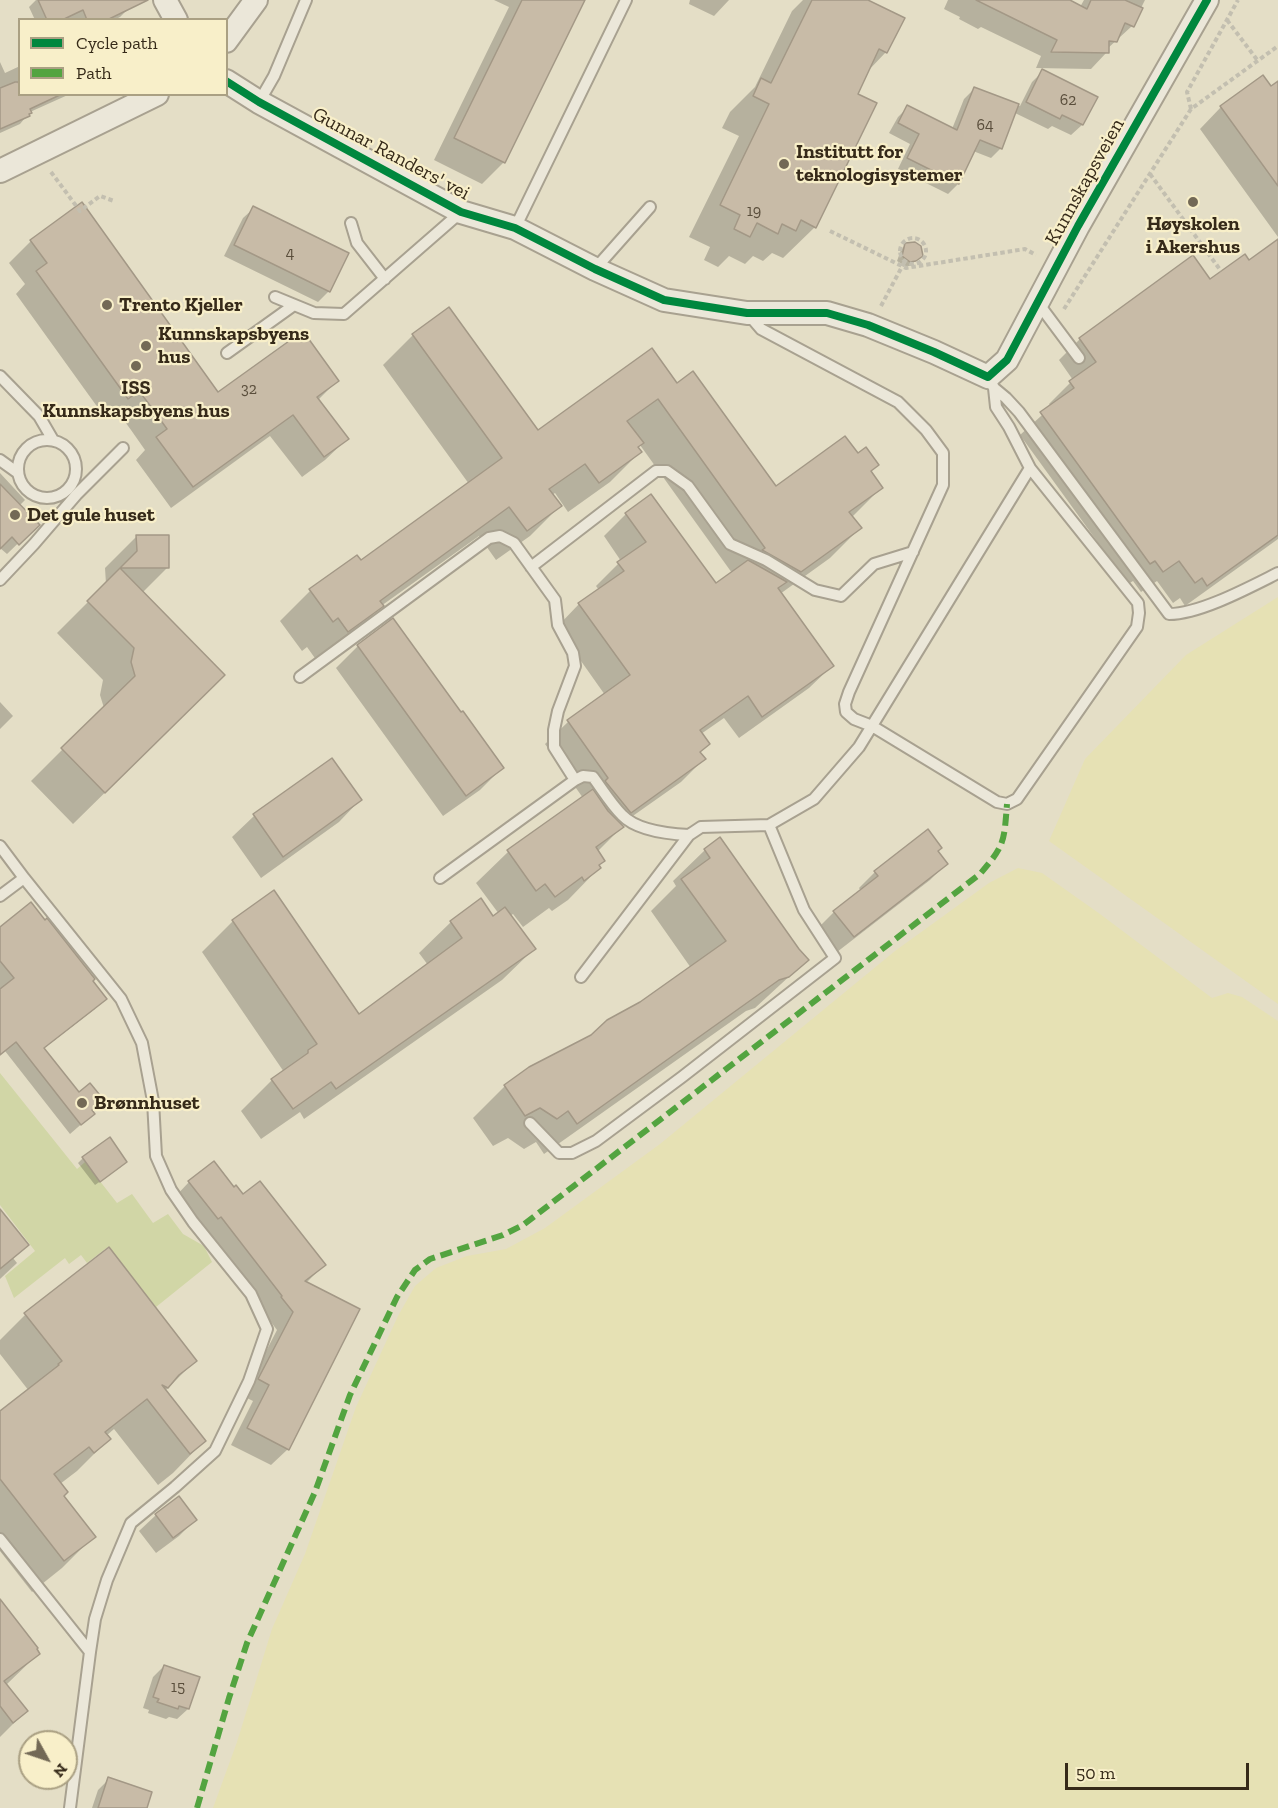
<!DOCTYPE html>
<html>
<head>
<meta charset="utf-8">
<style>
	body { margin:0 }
	#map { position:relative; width:1278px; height:1808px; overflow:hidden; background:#e4dec6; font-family:"Zilla Slab",serif }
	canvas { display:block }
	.legend { position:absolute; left:18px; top:18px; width:210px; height:78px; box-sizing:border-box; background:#f8efc9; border:2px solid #aaa083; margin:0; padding:8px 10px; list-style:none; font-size:18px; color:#362a19 }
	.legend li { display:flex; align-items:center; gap:12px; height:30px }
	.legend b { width:30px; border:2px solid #aaa083 }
	.north { position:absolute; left:18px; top:1730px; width:60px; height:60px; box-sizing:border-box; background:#f8efc9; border:2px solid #aaa083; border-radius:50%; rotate:130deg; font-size:16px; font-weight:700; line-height:24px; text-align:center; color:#362a19 }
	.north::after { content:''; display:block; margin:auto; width:21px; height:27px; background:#736956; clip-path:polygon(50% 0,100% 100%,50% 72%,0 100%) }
	.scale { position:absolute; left:1065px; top:1763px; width:184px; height:27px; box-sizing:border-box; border:3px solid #362a19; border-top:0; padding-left:8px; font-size:18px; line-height:21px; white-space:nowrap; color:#362a19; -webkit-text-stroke:4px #f8efc9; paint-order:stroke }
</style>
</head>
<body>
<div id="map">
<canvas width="1278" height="1808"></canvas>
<ul class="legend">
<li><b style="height:8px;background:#00873e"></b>Cycle path</li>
<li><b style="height:8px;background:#53a440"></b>Path</li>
</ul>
<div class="north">N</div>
<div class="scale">50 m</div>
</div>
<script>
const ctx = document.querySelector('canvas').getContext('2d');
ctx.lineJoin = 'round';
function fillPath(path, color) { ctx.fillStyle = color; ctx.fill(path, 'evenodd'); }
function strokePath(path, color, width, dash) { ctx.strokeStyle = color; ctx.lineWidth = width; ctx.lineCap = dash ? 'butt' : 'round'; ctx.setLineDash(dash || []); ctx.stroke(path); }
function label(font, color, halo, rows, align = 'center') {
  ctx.font = font + ' "Zilla Slab",serif'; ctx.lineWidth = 4.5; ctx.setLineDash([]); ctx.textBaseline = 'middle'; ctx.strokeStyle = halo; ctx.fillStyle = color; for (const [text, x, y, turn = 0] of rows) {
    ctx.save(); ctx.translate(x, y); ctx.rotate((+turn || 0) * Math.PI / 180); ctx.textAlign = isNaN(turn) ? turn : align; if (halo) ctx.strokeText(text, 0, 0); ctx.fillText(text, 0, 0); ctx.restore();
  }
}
fillPath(new Path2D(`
	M 1278,597 L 1278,1004 L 1049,841 L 1085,759 L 1186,655 Z
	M 1018,868 L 1042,873 L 1100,914 L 1212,998 L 1228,993 L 1242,997 L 1278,1021 L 1278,1808 L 213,1808 L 237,1742 L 272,1629 L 305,1554 L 356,1407 L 398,1316 L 415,1286 L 436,1268 L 467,1256 L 506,1249 L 545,1228 L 660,1144 L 895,951 L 989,883 Z`), '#e6e1b4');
fillPath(new Path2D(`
	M 0,1073 L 77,1169 L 85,1162 L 117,1203 L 132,1194 L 153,1223 L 168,1214 L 183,1234 L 204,1246 L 212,1262 L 156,1307 L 108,1247 L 87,1263 L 81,1255 L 69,1264 L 65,1258 L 14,1298 L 5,1276 L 35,1251 L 0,1205 Z`), '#d1d6a6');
fillPath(new Path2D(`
	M 36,0 L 125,0 L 129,8 L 120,17 L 114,20 L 35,20 L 29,7 Z
	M 494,0 L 583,0 L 504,162 L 482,184 L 434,160 L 509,7 Z
	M 690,0 L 729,0 L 714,16 L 689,4 Z
	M 803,0 L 865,0 L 886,52 L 867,72 L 856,94 L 815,227 L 783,258 L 772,253 L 763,261 L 753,256 L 745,264 L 729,256 L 718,267 L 704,260 L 710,247 L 689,237 L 739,136 L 722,128 L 730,112 L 755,87 L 792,11 Z
	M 948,0 L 1066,0 L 1080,7 L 1084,0 L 1145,0 L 1132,26 L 1107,49 L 1107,52 L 1091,69 L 1036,68 L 1041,56 L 981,27 L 978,29 L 959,19 L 960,17 L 944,9 Z
	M 0,62 L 5,73 L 20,66 L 20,94 L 70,94 L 30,112 L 20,124 L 0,133 Z
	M 1043,71 L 1096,97 L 1082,125 L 1071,135 L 1052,126 L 1048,129 L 1015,113 L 1001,148 L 991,158 L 973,151 L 958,184 L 948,194 L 898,169 L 910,144 L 889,133 L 898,117 L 908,107 L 952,129 L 964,99 L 974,89 L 1020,106 L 1032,82 Z
	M 1278,83 L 1278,237 L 1200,129 L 1221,107 L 1270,89 Z
	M 254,208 L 329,291 L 318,302 L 224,256 L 243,218 Z
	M 31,241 L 218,394 L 337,381 L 318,400 L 347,439 L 325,460 L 302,477 L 270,436 L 171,508 L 136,460 L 145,450 L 131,430 L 117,411 L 106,419 L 16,294 L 25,284 L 9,263 Z
	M 1278,241 L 1278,539 L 1185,606 L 1180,598 L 1173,603 L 1157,581 L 1141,592 L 1133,581 L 1128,584 L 1020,435 L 1051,407 L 1049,404 L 1073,380 L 1059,360 L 1080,339 L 1210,281 L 1249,262 Z
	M 906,244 L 916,260 L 910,266 L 905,266 L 897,261 L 901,250 Z
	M 413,335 L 538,432 L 676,385 L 776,488 L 870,472 L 881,488 L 852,517 L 860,528 L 830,558 L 780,594 L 832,666 L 809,688 L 739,738 L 724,718 L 701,734 L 708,744 L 699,753 L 704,759 L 681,782 L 620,825 L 622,827 L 597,852 L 599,868 L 568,900 L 552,911 L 549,908 L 523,927 L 513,914 L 510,916 L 534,949 L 502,980 L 304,1119 L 300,1112 L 261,1139 L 241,1111 L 272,1080 L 284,1072 L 202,952 L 233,921 L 359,1016 L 428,965 L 419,953 L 451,922 L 480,900 L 493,918 L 499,914 L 476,883 L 508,852 L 583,798 L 545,744 L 568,722 L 605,695 L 557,627 L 579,604 L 599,590 L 596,586 L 621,561 L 604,536 L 626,514 L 715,586 L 732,573 L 640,445 L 637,448 L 640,452 L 610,482 L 568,512 L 555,493 L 552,495 L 560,506 L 530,536 L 496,560 L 479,536 L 381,606 L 352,636 L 317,661 L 307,647 L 302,651 L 280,621 L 310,591 L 357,557 L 361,562 L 469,484 L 383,365 Z
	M 0,473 L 25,500 L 19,506 L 37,525 L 7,554 L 0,548 Z
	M 137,536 L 168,567 L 142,593 L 192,707 L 73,824 L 31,781 L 104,708 L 100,695 L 103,680 L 57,633 L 106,584 L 105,568 Z
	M 358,646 L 502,768 L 480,790 L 443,816 L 336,668 Z
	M 0,702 L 13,716 L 0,729 Z
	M 360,800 L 339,822 L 261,878 L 232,837 L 254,816 Z
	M 705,850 L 807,960 L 755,1008 L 746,1011 L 544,1154 L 536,1142 L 524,1149 L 508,1138 L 493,1146 L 473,1118 L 505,1086 L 530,1068 L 592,1036 L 691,968 L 651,911 L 676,886 L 673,881 Z
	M 936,851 L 946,864 L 930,880 L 837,952 L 818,928 L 834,912 L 861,891 L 859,888 L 875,872 Z
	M 0,929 L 91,981 L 95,1009 L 43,1049 L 93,1114 L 70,1134 L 5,1051 L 0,1055 Z
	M 83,1158 L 121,1167 L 95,1185 L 78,1163 Z
	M 189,1182 L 234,1189 L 324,1265 L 306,1283 L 288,1449 L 271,1465 L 231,1445 L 253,1401 L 243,1396 L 277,1330 L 265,1314 L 266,1313 L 203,1233 L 173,1199 Z
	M 0,1212 L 27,1245 L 13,1258 L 17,1263 L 0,1279 Z
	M 25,1315 L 195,1361 L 165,1391 L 204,1441 L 173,1473 L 158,1485 L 114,1429 L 106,1436 L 109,1439 L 77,1471 L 60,1484 L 62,1496 L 94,1536 L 62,1568 L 32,1592 L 0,1551 L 0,1413 L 29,1391 L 0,1354 L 0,1340 Z
	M 156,1515 L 195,1520 L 179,1536 L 156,1553 L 139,1531 Z
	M 0,1610 L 38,1654 L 6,1685 L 26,1711 L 0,1737 Z
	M 164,1666 L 188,1709 L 177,1719 L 169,1717 L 166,1719 L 148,1713 L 149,1710 L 143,1708 L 153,1677 Z
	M 109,1779 L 145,1808 L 92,1808 L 98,1790 Z`), '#0003');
const building = new Path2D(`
	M 38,0 L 148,0 L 107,20 L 87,20 L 83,10 L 62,20 L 47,20 Z
	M 522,0 L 585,0 L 505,163 L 454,138 Z
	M 812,0 L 868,0 L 905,18 L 887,53 L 879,49 L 858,94 L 877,103 L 816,228 L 801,220 L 796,231 L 782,224 L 778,234 L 757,223 L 750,237 L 734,229 L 740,215 L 720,205 L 769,104 L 753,96 L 761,78 L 771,83 Z
	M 976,0 L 1070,0 L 1087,9 L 1091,0 L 1125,0 L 1143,8 L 1134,27 L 1125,23 L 1117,42 L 1109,41 L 1109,53 L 1051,52 L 1057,40 Z
	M 1042,69 L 1098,97 L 1083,125 L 1062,115 L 1060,119 L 1026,102 Z
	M 1263,75 L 1271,86 L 1278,81 L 1278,186 L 1220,106 Z
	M 15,82 L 18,82 L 20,86 L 20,94 L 62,94 L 30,109 L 32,113 L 29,114 L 30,116 L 0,129 L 0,88 Z
	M 974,87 L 1019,104 L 1002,149 L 980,140 L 959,184 L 907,158 L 919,134 L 898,123 L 907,105 L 957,130 Z
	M 82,202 L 218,392 L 303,331 L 339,381 L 317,397 L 349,439 L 324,457 L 293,415 L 193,487 L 156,437 L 167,429 L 152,408 L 139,391 L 128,399 L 36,271 L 47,263 L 30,240 Z
	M 253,206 L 349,253 L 330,292 L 234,245 Z
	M 1278,239 L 1278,535 L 1207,586 L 1202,578 L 1195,583 L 1179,561 L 1163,572 L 1155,561 L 1150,564 L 1040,412 L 1074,388 L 1069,381 L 1096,362 L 1079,338 L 1193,255 L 1210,279 L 1245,254 L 1249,260 Z
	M 915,242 L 921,246 L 923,256 L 916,261 L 910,262 L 902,256 L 905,243 Z
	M 449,307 L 538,430 L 652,348 L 677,383 L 693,371 L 776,486 L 845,436 L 858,453 L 866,447 L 879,465 L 871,471 L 883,488 L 849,512 L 862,528 L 801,572 L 762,550 L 765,548 L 658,399 L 627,421 L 644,443 L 638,447 L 642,452 L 599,483 L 585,464 L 549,489 L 562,506 L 527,531 L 509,507 L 380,601 L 384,606 L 348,632 L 338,618 L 333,622 L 309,589 L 357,555 L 361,560 L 502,458 L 412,334 Z
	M 0,484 L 40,525 L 19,545 L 12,537 L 0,549 Z
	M 651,494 L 716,583 L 748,560 L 787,582 L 778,588 L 834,666 L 762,717 L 748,696 L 700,730 L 710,744 L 700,752 L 706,759 L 631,813 L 605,781 L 608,778 L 567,720 L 630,675 L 578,603 L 624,571 L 617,562 L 646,542 L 625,513 Z
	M 136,535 L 169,535 L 169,568 L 120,568 L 137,551 Z
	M 120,568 L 225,675 L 105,793 L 61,748 L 135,676 L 131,662 L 134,648 L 87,601 Z
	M 393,618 L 461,712 L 463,711 L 504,768 L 466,796 L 357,645 Z
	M 332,758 L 362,800 L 283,857 L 253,814 Z
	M 593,789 L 608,811 L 624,827 L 596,847 L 605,861 L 599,865 L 601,868 L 584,881 L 582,877 L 555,897 L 545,884 L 536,891 L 507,850 Z
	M 928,829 L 942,848 L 938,851 L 948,864 L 854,937 L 833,911 L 878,876 L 874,871 Z
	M 720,837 L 799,949 L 809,960 L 789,977 L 779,980 L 577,1124 L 568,1111 L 557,1119 L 540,1108 L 525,1116 L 504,1085 L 529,1067 L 591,1035 L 607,1020 L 640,1002 L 726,941 L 681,879 L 710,858 L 704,849 Z
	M 274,890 L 359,1014 L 462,938 L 450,921 L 481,898 L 493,916 L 505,907 L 536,949 L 336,1089 L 331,1082 L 293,1109 L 271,1079 L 308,1053 L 308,1050 L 317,1044 L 232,920 Z
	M 31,902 L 45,920 L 47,918 L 95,979 L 93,981 L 107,999 L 44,1048 L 79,1092 L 90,1083 L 104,1100 L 92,1110 L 95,1114 L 81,1125 L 16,1042 L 0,1055 L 0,989 L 14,978 L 0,961 L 0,927 Z
	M 110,1137 L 127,1162 L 100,1182 L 82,1157 Z
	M 214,1161 L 234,1187 L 236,1185 L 243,1194 L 260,1181 L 326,1265 L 305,1281 L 360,1309 L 289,1450 L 247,1428 L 269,1385 L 258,1379 L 293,1312 L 281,1297 L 282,1296 L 221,1217 L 218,1219 L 188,1181 Z
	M 0,1209 L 29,1245 L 0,1269 Z
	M 109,1247 L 197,1361 L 179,1375 L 168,1388 L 162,1385 L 206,1441 L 190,1454 L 147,1399 L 105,1432 L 111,1439 L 94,1453 L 89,1447 L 54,1474 L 68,1492 L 64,1496 L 96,1537 L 64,1561 L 0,1479 L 0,1411 L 59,1365 L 58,1364 L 62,1361 L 24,1313 Z
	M 179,1496 L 197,1520 L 173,1538 L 155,1514 Z
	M 0,1599 L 38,1648 L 37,1649 L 40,1654 L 4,1681 L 28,1711 L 13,1723 L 0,1706 Z
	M 164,1665 L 200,1677 L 189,1709 L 179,1706 L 178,1709 L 157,1702 L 159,1699 L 153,1697 Z
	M 108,1777 L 152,1792 L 147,1808 L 98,1808 Z`);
fillPath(building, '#c8bba7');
strokePath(building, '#a39886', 1.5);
const lane = new Path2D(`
	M 259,102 L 274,76 L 306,0
	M 351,223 L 357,243 L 385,279
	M 515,228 L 626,0
	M 595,269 L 650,207
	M 275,297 L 314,313 L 344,314 L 461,212
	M 1038,303 L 1079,358
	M 749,315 L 761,329 L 898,402 L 926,430 L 943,453 L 943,485 L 849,692 L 845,704 L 846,712 L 854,719 L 872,726 L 997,802 L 1007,804 L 1017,799 L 1137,627 L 1139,613 L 1138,603 L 1030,468 L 1009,427 L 996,407 L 994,388 L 988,377
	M 227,353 L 294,305
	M 0,376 L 39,416 L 53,440
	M 994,388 L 1006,398 L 1019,412 L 1169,614 C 1200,614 1250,587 1278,573
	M18 469a29 29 0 1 1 58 0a29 29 0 1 1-58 0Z
	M 0,460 L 18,473
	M 531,567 L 656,471 L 667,471 L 688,486 L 730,544 L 766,560 L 815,590 L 841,596 L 874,564 L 913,552
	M 0,580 L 34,544 L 77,494 L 123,448
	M 300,677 L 489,538 L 500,536 L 514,543 L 555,600 L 558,625 L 573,653 L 575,666 L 558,711 L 554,730 L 554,747 L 575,780 L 440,878
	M 575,780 L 583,776 L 593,777 C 602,789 611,804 622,815 C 637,831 668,834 689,835
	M 0,846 L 24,878
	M 0,896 L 24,878 L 121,999 L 142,1043 L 153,1101 L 156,1156 L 171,1190 L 193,1222 L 251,1294 L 267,1329 L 249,1381 L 215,1451 L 175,1487 L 131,1523 L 107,1580 L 95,1619 L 90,1652
	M 581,977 L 689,835 L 701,827 L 769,825
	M 530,1123 L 559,1153 L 572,1153 L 596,1141 L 682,1077 L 835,958 L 804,910 L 769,825 L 814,799 L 859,747 L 1030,468
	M 0,1539 L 90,1652 L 70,1808`);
const street = new Path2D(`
	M 165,0 L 176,20
	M 226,41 L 256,0
	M 226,81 L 259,102 L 461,212 L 515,228 L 595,269 L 664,300 L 747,313 L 827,313 L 868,325 L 934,352 L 988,377 L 1007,360 L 1078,226 L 1207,0
	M 0,171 L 157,94`);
strokePath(lane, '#a8a190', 14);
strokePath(street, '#a8a190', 26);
strokePath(new Path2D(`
	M 1227,20 L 1258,61
	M 1191,109 L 1187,92 L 1238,0
	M 51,172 L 80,211 L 100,196 L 114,201
	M 1150,174 L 1221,271
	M 830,231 L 906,268 L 1025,249 L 1036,255
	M900 251a13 13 0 1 1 26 0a13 13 0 1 1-26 0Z
	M 881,306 L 905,261
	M 1064,309 L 1191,109 L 1278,46`), '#c3bfb0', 4, [4.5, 3]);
strokePath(lane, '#ebe7d9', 10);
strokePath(street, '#ebe7d9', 22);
strokePath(new Path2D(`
	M 197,1808 L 229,1698 L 247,1643 L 315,1492 L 350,1395 L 397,1297 L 415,1270 L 430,1259 L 503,1235 L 523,1225 L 980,874 C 1005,845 1004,842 1007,804`), '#53a440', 6, [12, 6]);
strokePath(new Path2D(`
	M 226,81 L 259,102 L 461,212 L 515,228 L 595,269 L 664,300 L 747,313 L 827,313 L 868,325 L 934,352 L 988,377 L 1007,360 L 1078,226 L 1207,0`), '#00873e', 8);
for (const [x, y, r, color] of [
	[784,164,6,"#736956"],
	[1193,202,6,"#736956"],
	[107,305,6,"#736956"],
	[146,346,6,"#736956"],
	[136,366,6,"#736956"],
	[15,515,6,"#736956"],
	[82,1103,6,"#736956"]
]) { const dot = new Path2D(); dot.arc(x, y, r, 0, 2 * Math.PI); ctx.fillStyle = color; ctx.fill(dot); strokePath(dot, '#f8efc9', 2); }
label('16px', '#5a4e3c', null, [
	["62",1068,100],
	["64",985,125],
	["19",754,211],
	["4",290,253],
	["32",249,389],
	["15",178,1687]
]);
label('bold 20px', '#362a19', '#f8efc9', [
	["Institutt for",796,152],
	["teknologisystemer",796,175],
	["Høyskolen",1193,224,"center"],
	["i Akershus",1193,247,"center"],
	["Trento Kjeller",119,305],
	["Kunnskapsbyens",158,334],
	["hus",158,357],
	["ISS",136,388,"center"],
	["Kunnskapsbyens hus",136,411,"center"],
	["Det gule huset",27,515],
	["Brønnhuset",94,1103]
], 'left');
label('20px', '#362a19', '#f8efc9', [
	["Gunnar Randers' vei",391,154,28],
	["Kunnskapsveien",1085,182,-61]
]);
</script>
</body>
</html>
